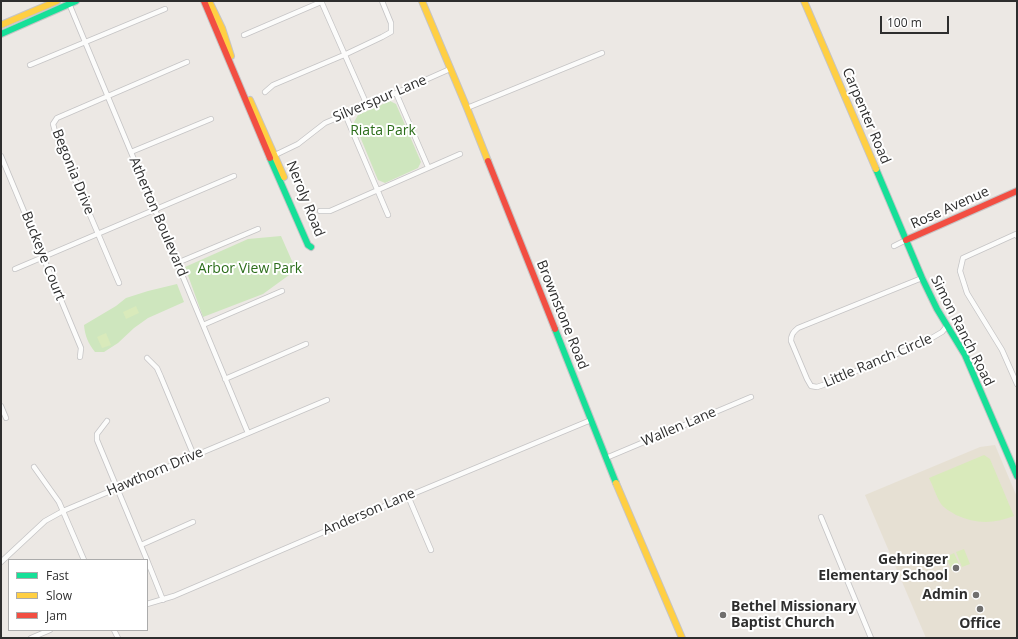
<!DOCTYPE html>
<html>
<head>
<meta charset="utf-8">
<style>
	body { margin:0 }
	#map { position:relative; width:1018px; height:639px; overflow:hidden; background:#ece8e4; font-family:"Open Sans",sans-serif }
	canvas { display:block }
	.frame { position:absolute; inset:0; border:2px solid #2e2e2e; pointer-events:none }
	.legend { position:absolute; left:8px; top:559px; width:140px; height:72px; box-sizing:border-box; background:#fff; border:1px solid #ababab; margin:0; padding:5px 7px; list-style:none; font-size:12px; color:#2e2e2e }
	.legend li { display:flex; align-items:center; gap:8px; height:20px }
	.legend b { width:20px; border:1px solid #ababab }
	.scale { position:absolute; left:880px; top:16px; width:69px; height:18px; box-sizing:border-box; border:2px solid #2e2e2e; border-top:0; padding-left:5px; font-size:12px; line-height:14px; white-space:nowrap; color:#2e2e2e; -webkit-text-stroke:3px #fff; paint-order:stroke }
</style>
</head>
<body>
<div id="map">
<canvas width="1018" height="639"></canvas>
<div class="frame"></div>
<ul class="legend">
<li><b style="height:5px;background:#16e098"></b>Fast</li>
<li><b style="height:5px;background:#ffcf43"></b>Slow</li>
<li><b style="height:5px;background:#f24e42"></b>Jam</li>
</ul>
<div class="scale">100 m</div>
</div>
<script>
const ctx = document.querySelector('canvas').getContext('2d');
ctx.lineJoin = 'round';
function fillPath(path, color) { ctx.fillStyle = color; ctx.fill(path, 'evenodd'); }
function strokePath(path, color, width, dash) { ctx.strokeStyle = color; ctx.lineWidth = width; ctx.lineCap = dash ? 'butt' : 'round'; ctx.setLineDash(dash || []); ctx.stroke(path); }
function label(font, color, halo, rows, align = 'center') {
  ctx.font = font + ' "Open Sans",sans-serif'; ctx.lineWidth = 4; ctx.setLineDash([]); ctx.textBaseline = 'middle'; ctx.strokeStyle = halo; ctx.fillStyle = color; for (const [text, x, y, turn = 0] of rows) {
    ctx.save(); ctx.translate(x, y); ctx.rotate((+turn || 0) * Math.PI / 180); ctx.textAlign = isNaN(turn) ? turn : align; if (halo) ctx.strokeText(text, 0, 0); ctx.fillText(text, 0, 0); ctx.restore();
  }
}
fillPath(new Path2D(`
	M 995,445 L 1017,497 L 1017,638 L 926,638 L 865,495 L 980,447 Z`), '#e6e0d3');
fillPath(new Path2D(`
	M 390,101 L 396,104 L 421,162 L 418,168 L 385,183 L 378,180 L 354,122 L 358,115 Z
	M 281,236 L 296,270 L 263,294 L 203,317 L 185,267 L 248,239 Z
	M 177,284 L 184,302 L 148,318 L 134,328 L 118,343 L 104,352 L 95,352 C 88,343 85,336 84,325 L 116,306 L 126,298 L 148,291 Z`), '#cee6be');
fillPath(new Path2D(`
	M 136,306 L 139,313 L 126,319 L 123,312 Z
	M 106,333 L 111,345 L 102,348 L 97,337 Z
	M 984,455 L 990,459 L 1014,516 C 993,524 976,524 956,515 C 951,512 944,508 941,504 C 936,496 933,486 929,478 Z
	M 964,549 L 970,564 L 962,567 L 956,552 Z
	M 954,553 L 961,568 L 952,571 L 946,557 Z`), '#d9eabb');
const street = new Path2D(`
	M 68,1 L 248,433
	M 321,1 L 367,105
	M 244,35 L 321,2
	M 30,65 L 165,9
	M 265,92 L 273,85 L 344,55 L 382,37 L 391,32 L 391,23 L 382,1
	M 396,93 L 428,167
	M 467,108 L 602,53
	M 345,114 L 388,215
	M 131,152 L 211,119
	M 1,156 L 81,348 L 80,357
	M 273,156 L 298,144 L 325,123 L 396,93 L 450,69
	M 320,211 L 330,211 L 460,154
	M 1017,236 L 1016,234 L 963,258 L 960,271 L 967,293 L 1002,350 L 1017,384
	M 894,246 L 906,240
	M 177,263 L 258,229
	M 15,269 L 234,176
	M 922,278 L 798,328 C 793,332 791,335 791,341 L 807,379 L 811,386 L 817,387 L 823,385 L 925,342 L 942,332 L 947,326
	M 119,283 L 56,135 L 53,124 L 57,118 L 187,62
	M 203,325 L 282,291
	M 147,358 L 157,368 L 161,377 L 194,456
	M 225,379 L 306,344
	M 1,406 L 6,418
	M 107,421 L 97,434 L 97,440 L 147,560
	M 606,458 L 751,397
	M 34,467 L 59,502 L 84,560
	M 408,496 L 431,550
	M 821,517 L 871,638
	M 141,545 L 193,522
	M 147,560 L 163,600
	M 1,562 L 45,521 L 63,511 L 327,400
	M 147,604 L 174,596 L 408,496 L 591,420
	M 114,630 L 118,638
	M 31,638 L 50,630`);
const fast = new Path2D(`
	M 1,34 L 76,1
	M 270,158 L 308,245 L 311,247
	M 876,169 L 922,278 L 937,309 L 965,355 L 1017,476
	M 555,329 L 616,483`);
const slow = new Path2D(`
	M 209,1 L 222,28 L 231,56
	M 422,1 L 467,108 L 488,161
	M 804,1 L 876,169
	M 1,25 L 57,1
	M 250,100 L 284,177
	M 616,483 L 682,638`);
const jam = new Path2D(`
	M 204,1 L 270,158
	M 488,161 L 555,329
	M 906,240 L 1017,191`);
strokePath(street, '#c5c4c5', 6);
strokePath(fast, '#c5c4c5', 8);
strokePath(slow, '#c5c4c5', 8);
strokePath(jam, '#c5c4c5', 8);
strokePath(street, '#fcfcfb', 4.5);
strokePath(fast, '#16e098', 6);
strokePath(slow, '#ffcf43', 6);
strokePath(jam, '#f24e42', 6);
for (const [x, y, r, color] of [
	[956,568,4,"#706f6e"],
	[976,595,4,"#706f6e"],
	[980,609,4,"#706f6e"],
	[723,615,4,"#706f6e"]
]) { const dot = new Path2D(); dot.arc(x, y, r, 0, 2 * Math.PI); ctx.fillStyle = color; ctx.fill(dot); strokePath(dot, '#fff', 1.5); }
label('14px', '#2e2e2e', '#fff', [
	["Silverspur Lane",380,99,-23],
	["Carpenter Road",866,116,67],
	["Begonia Drive",73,172,68],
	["Neroly Road",305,199,68],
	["Rose Avenue",950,208,-24],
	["Atherton Boulevard",158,217,67],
	["Buckeye Court",43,256,68],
	["Brownstone Road",562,315,68],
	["Simon Ranch Road",962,331,63],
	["Little Ranch Circle",878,361,-23],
	["Wallen Lane",679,427,-23],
	["Hawthorn Drive",155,472,-23],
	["Anderson Lane",369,512,-23]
]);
label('14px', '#2c6e1b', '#fff', [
	["Riata Park",383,131],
	["Arbor View Park",250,269]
]);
label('bold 14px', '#2e2e2e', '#fff', [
	["Gehringer",948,560],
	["Elementary School",948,576],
	["Admin",968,595],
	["Bethel Missionary",731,607,"left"],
	["Baptist Church",731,623,"left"],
	["Office",980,624,"center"]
], 'right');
</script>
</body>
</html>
